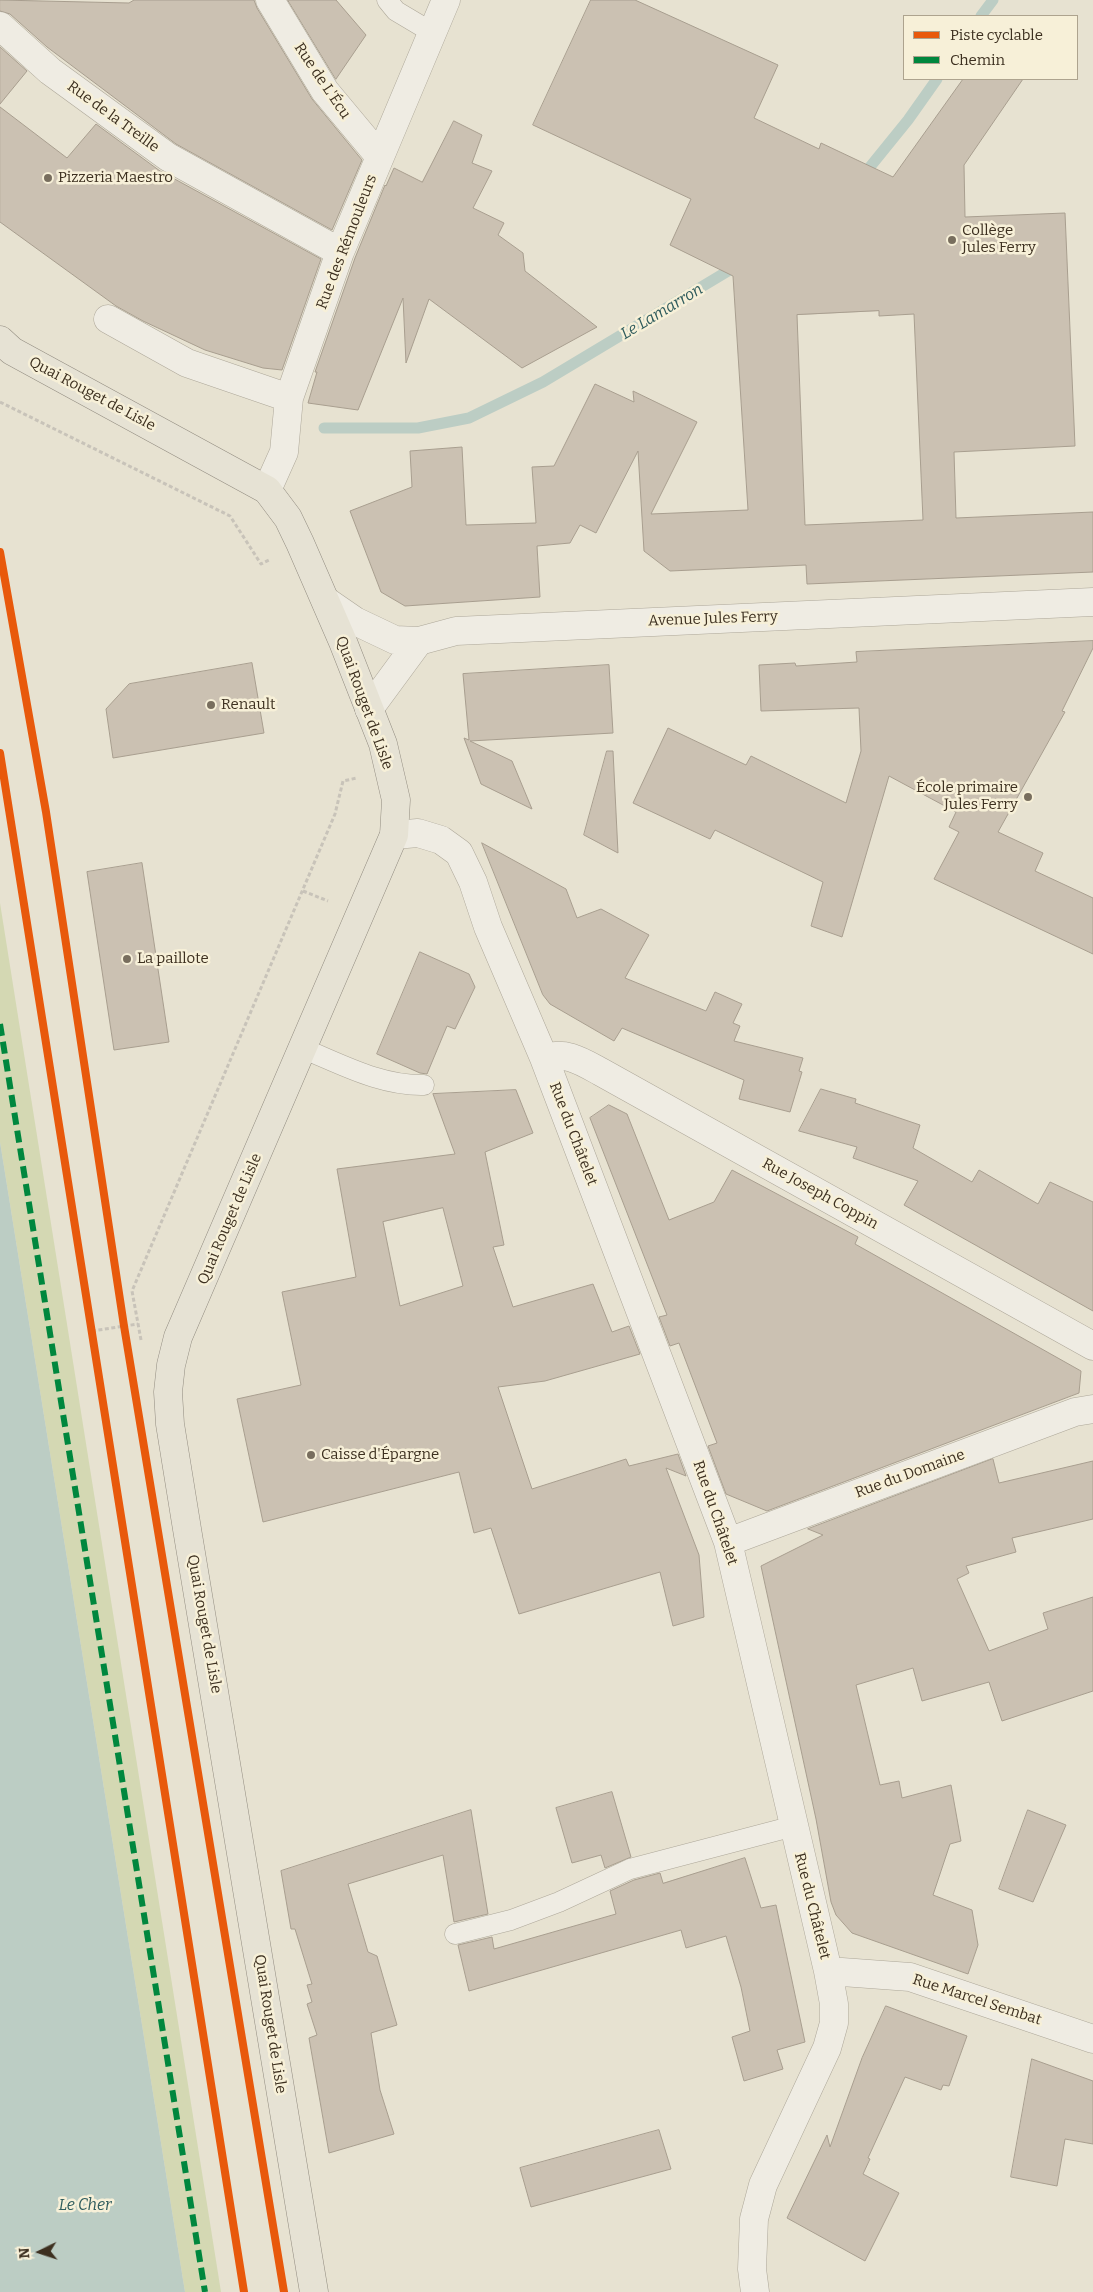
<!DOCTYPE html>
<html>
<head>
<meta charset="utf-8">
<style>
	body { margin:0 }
	#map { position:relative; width:1093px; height:2292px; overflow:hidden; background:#e7e2d1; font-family:Bitter,serif }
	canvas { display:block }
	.legend { position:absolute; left:903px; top:15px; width:175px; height:65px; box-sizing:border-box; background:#f7f0d8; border:1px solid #ada38e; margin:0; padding:6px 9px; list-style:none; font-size:15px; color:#3d3020 }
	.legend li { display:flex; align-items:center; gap:10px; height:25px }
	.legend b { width:25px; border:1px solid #ada38e }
	.north { position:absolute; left:15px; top:2227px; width:50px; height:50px; -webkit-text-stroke:4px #f7f0d8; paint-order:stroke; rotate:266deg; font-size:14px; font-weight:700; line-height:20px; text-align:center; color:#3d3020 }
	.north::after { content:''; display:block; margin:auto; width:18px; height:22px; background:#3d3020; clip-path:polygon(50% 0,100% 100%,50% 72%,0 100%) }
</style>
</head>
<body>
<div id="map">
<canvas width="1093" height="2292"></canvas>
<ul class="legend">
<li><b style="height:6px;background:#e8590c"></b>Piste cyclable</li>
<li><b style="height:6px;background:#00873e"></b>Chemin</li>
</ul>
<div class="north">N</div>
</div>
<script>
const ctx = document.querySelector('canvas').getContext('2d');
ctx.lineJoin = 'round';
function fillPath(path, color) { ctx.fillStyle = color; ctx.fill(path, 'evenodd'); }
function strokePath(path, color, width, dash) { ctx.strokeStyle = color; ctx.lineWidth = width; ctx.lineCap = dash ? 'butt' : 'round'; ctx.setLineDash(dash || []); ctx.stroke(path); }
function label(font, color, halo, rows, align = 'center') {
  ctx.font = font + ' Bitter,serif'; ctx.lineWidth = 5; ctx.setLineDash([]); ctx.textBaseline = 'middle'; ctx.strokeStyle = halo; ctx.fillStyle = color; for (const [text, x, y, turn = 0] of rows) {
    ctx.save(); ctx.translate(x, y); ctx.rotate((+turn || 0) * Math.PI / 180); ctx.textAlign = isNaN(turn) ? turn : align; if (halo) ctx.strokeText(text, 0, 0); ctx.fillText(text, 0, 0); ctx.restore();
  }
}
fillPath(new Path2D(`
	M 0,903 L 221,2292 L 185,2292 L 0,1142 Z`), '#d4d8b3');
fillPath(new Path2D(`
	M 0,1142 L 185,2292 L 0,2292 Z`), '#bccdc4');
strokePath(new Path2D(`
	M 981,16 L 993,0
	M 861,178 L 908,120 L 937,79
	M 324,428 L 418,428 L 469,418 L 543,382 L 738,265`), '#bccdc4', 11);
const building = new Path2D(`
	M 0,0 L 129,3 L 134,0 L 254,0 L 257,8 L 312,99 L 362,160 L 332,230 L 176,144 L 47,47 L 10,14 L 0,11 Z
	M 288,0 L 336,0 L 366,35 L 336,79 Z
	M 591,0 L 635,0 L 778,65 L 754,118 L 819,149 L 821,143 L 893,177 L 963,79 L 1023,79 L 964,165 L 965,217 L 1065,213 L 1075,446 L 954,452 L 956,518 L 1093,512 L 1093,572 L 807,584 L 806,565 L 670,571 L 644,551 L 638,451 L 596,533 L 580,525 L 570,543 L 537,546 L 540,597 L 405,606 L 381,592 L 350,511 L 412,487 L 410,451 L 462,447 L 466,525 L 536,523 L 532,467 L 554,466 L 595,384 L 634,402 L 633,391 L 697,422 L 651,514 L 748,510 L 733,276 L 670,245 L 691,199 L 533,125 ZM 879,311 L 879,316 L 914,314 L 923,520 L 805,525 L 797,315 Z
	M 0,47 L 27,71 L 0,104 Z
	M 0,107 L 67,158 L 96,124 L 160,171 L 321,259 L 282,370 L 263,368 L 205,350 L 143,321 L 116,306 L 0,222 Z
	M 454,121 L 482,135 L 472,163 L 492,171 L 473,208 L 504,223 L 498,235 L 523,253 L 525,271 L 597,327 L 522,368 L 429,299 L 406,363 L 403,298 L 358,410 L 308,403 L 317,372 L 315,372 L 355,258 L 385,185 L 386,186 L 394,168 L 422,182 Z
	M 1093,641 L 1093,648 L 1062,711 L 1065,712 L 998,832 L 1043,853 L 1035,871 L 1093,898 L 1093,954 L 934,879 L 959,832 L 949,827 L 956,812 L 889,776 L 842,937 L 811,926 L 823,882 L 715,830 L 710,839 L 633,803 L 668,728 L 746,765 L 751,756 L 846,803 L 861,751 L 859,708 L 761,711 L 759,665 L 795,663 L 796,666 L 857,662 L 856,652 Z
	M 252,663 L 264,733 L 113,758 L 106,709 L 129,684 Z
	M 609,665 L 613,733 L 470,741 L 512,761 L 532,809 L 481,784 L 464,738 L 469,740 L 463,674 Z
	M 607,751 L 613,751 L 618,853 L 584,835 Z
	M 482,843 L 566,889 L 577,918 L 601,909 L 649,935 L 625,978 L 706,1011 L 715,992 L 742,1004 L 733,1023 L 740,1026 L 734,1041 L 803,1058 L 799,1071 L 802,1072 L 790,1112 L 739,1099 L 744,1080 L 622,1028 L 614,1041 L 550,1004 L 543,995 Z
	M 142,863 L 169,1042 L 114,1050 L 87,872 Z
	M 420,952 L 469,974 L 475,987 L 455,1029 L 447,1026 L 427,1074 L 420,1073 L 377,1054 Z
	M 821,1089 L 856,1099 L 855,1103 L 920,1125 L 913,1148 L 972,1182 L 979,1170 L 1038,1204 L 1050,1182 L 1093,1202 L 1093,1311 L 904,1205 L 918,1181 L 853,1158 L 857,1147 L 799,1131 Z
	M 516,1090 L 533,1133 L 485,1152 L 504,1245 L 493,1247 L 513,1307 L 593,1284 L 612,1332 L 629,1326 L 640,1354 L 545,1381 L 498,1387 L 532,1489 L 626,1459 L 629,1466 L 678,1454 L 686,1476 L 666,1468 L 699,1555 L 704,1617 L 673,1626 L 660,1572 L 519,1614 L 491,1528 L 474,1533 L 459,1472 L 263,1522 L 237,1399 L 301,1385 L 282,1292 L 356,1277 L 337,1169 L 455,1154 L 433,1094 ZM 443,1208 L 463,1286 L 400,1306 L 383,1222 Z
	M 609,1105 L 627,1114 L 669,1220 L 714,1202 L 732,1170 L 858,1237 L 855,1244 L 1081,1371 L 1079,1393 L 767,1511 L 726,1494 L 708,1446 L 717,1443 L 679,1343 L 670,1346 L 659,1317 L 667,1315 L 590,1118 Z
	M 993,1459 L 999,1483 L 1093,1461 L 1093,1519 L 1012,1538 L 1016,1552 L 966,1566 L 969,1573 L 957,1579 L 989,1651 L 1048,1629 L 1043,1613 L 1093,1597 L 1093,1691 L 1002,1721 L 989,1682 L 922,1701 L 913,1668 L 856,1685 L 880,1785 L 899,1781 L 902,1798 L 951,1785 L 961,1841 L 950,1844 L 933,1895 L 972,1910 L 978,1945 L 968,1974 L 852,1933 L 836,1915 L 831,1902 L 816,1819 L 761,1566 L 823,1535 L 808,1529 Z
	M 612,1792 L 631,1857 L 605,1868 L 601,1855 L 572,1863 L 556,1808 Z
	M 471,1810 L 488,1914 L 454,1922 L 443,1855 L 348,1884 L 368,1952 L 377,1956 L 397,2025 L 371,2033 L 380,2090 L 394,2134 L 329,2153 L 309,2038 L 317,2035 L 307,2004 L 312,2002 L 307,1985 L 312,1984 L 295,1929 L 291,1929 L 281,1871 Z
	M 1028,1810 L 1066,1825 L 1033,1902 L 999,1889 Z
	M 745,1858 L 761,1908 L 776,1905 L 805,2042 L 777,2050 L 783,2069 L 744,2081 L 732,2037 L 750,2031 L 741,1987 L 726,1936 L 686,1948 L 681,1930 L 469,1991 L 458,1945 L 492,1937 L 494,1949 L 616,1914 L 610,1891 L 634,1880 L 660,1873 L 663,1883 Z
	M 886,2006 L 967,2036 L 949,2086 L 943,2085 L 941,2090 L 905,2077 L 868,2158 L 870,2159 L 863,2174 L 899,2193 L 865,2261 L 787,2218 L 827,2135 L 830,2147 L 862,2058 Z
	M 1032,2059 L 1093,2081 L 1093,2144 L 1065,2139 L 1057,2186 L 1011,2177 Z
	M 659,2130 L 671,2169 L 531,2207 L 520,2168 Z`);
fillPath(building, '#cbc1b2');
strokePath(building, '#a89e8f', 1);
const service = new Path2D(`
	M 387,0 L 396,11 L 433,33
	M 304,1049 C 343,1065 381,1086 424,1085
	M 455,1934 L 511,1920 L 559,1902 L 630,1869 L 794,1826`);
const minor = new Path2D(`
	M 270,0 L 325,91 L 380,157
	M 0,26 L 50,71 L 168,157 L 340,252
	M 108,319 L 187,363 L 289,398
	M 267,490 L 284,452 L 289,398 L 340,252 L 446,0
	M 326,601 L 355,621 L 395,640 L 419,641
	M 369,709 L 419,641 L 456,631 L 1093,602
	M 394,835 L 418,833 L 441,840 L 459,853 L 473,882 L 488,927 L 544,1058 L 728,1542 L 828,1971 L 834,2004 L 834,2023 L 827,2048 L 763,2185 L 754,2219 L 752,2269 L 755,2292
	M 544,1058 C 566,1051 581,1061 601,1072 L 1093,1346
	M 728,1542 L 1075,1412 L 1093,1409
	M 828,1971 L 910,1977 L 1093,2039`);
const primary = new Path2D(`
	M 0,340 L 12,351 L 267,490 L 288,518 L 300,543 L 343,642 L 383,744 L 396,800 L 394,835 L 178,1337 L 171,1365 L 168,1392 L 170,1424 L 187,1529 L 314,2292`);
strokePath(service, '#ada799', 21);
strokePath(minor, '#ada799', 29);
strokePath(primary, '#928c80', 29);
strokePath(new Path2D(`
	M 0,402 L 230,516 L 261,564 L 271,559
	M 0,753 L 244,2292
	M 303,891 L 328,901
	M 92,1331 L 138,1324
	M 141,1340 L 132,1291 L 335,814 L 343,781 L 357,778`), '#c8c3b9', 3, [4, 2.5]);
strokePath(service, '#efece3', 20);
strokePath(minor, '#efece3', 28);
strokePath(primary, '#e6e2d4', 28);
strokePath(new Path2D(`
	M 0,1024 L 205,2292`), '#00873e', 6, [12, 6]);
strokePath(new Path2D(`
	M 0,552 L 46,812 L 124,1326 L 284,2292
	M 0,753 L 244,2292`), '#e8590c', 8);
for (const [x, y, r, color] of [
	[48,178,5,"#786e5e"],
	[952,240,5,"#786e5e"],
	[211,705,5,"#786e5e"],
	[1028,797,5,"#786e5e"],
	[127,959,5,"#786e5e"],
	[311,1455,5,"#786e5e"]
]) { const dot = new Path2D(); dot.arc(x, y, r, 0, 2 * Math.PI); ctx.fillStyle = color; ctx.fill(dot); strokePath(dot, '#f7f0d8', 2); }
label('15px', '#3d3020', '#f7f0d8', [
	["Rue de L'Écu",322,81,56],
	["Rue de la Treille",113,117,36],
	["Rue des Rémouleurs",347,242,-69],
	["Quai Rouget de Lisle",92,394,28],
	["Avenue Jules Ferry",713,619,-2],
	["Quai Rouget de Lisle",364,703,70],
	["Rue du Châtelet",573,1134,69],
	["Rue Joseph Coppin",820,1194,29],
	["Quai Rouget de Lisle",230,1219,-67],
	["Rue du Domaine",910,1474,-20],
	["Rue du Châtelet",715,1513,71],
	["Quai Rouget de Lisle",204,1624,80],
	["Rue du Châtelet",812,1906,76],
	["Rue Marcel Sembat",977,2000,18],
	["Quai Rouget de Lisle",270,2024,81]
]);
label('15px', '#3d3020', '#f7f0d8', [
	["Pizzeria Maestro",58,178],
	["Collège",962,231],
	["Jules Ferry",962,248],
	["Renault",221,705],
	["École primaire",1018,788,"right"],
	["Jules Ferry",1018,805,"right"],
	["La paillote",137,959],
	["Caisse d'Épargne",321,1455]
], 'left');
label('italic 16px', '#2f5c5d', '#f7f0d8', [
	["Le Lamarron",662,312,-31],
	["Le Cher",85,2206]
]);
</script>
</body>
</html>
